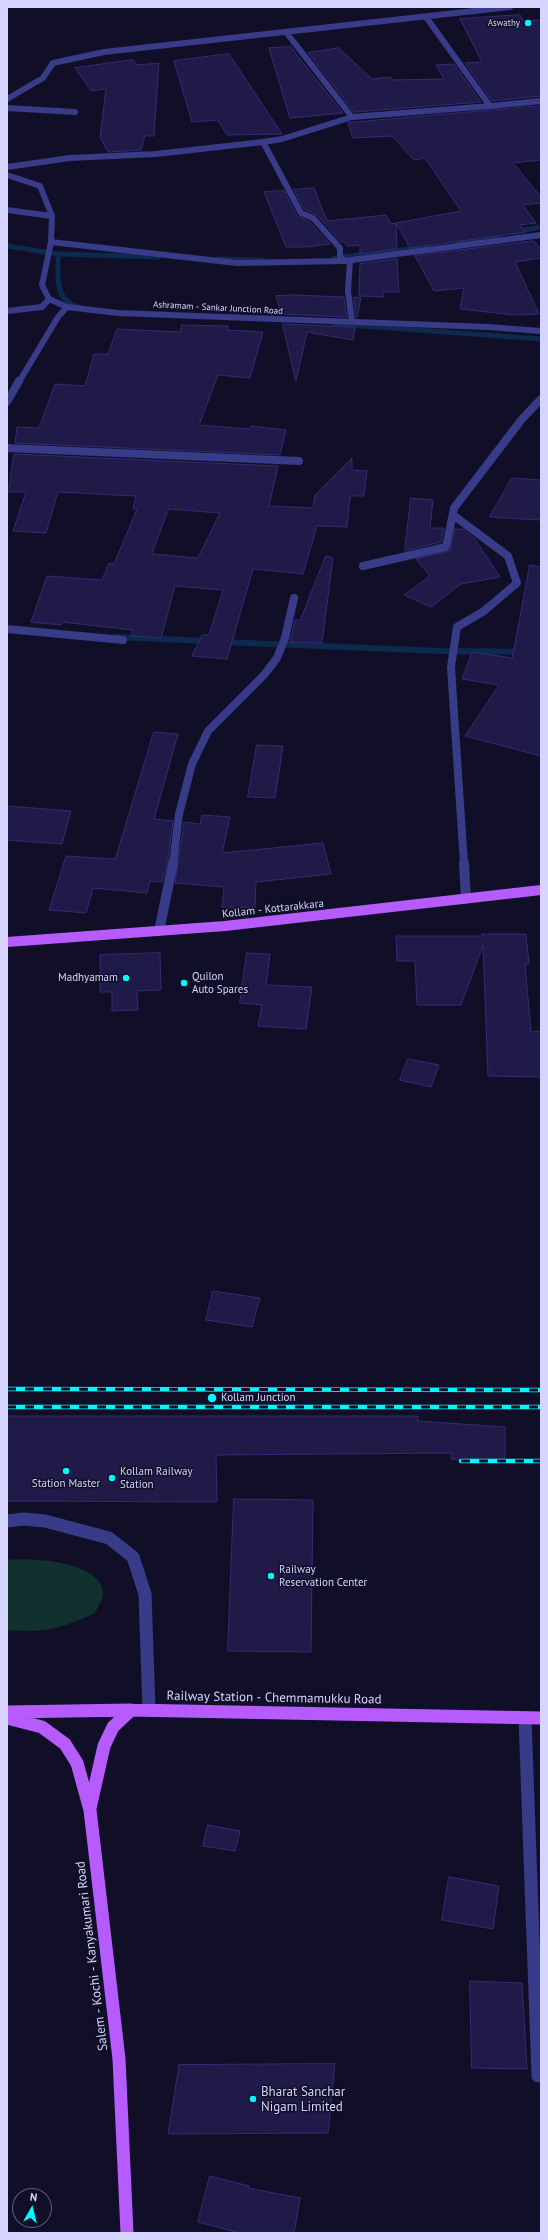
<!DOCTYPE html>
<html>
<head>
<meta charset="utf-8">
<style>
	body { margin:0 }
	#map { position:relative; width:548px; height:2240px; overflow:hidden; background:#110f27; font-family:"PT Sans",sans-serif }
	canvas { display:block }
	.frame { position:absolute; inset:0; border:8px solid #d6d5ff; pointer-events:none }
	.north { position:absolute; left:12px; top:2188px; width:40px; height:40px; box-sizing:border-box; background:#110f27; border:1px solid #605e7d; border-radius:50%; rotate:8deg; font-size:11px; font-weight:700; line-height:16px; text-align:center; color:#d6d5ff }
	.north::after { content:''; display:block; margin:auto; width:14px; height:18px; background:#01f8ff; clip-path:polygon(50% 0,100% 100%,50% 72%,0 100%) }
</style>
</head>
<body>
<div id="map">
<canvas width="548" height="2240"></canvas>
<div class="frame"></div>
<div class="north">N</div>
</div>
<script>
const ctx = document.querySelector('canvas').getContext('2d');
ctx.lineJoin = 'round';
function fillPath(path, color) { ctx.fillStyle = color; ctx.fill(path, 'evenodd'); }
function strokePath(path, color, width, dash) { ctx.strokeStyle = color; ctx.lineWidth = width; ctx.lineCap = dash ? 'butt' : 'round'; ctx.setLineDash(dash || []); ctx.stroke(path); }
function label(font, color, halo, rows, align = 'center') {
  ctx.font = font + ' "PT Sans",sans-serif'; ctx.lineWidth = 3; ctx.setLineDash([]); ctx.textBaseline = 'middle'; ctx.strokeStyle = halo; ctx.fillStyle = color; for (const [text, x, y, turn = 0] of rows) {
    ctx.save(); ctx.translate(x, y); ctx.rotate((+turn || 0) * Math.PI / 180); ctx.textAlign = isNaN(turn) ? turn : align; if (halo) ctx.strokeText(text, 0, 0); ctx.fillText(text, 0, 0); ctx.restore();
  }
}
fillPath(new Path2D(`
	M 7,1560 C 30,1557 106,1561 103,1596 C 102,1601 97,1608 95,1613 C 60,1629 46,1633 7,1630 Z`), '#11312e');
strokePath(new Path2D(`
	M 514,232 L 541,227
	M 457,243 L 499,235
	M 7,246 L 58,254 L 159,257
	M 58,254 C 59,277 53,299 78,307
	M 334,258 L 428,247
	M 218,259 L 263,260
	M 335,324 L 541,339`), '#0d294d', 5);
strokePath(new Path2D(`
	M 115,637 L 209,641
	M 221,642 L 442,651 L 541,652`), '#0d294d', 6);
const building = new Path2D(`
	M 520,15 L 524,21 L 541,20 L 541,96 L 492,101 L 465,63 L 482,62 L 460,19 Z
	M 291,47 L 297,55 L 343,113 L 290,118 L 269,48 Z
	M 339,48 L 372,79 L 390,77 L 393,80 L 444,79 L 436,65 L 454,64 L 481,102 L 354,112 L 308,53 Z
	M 229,54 L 282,134 L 227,135 L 218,120 L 192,122 L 174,61 Z
	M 133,60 L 137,65 L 159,63 L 154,136 L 145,136 L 141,150 L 108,152 L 100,137 L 106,89 L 91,91 L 75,68 Z
	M 541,106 L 541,160 L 513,163 L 541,197 L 541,203 L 523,205 L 536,223 L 520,225 L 526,232 L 410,248 L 396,223 L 461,211 L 425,158 L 414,160 L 392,136 L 353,138 L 348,123 Z
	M 314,188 L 327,221 L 386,215 L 391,224 L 396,223 L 397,249 L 360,254 L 360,245 L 347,246 L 345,242 L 341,242 L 317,215 L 304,209 L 294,190 Z
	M 284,191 L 297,216 L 310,222 L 330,244 L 307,247 L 286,247 L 264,192 Z
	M 534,241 L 541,249 L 541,258 L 515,262 L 539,314 L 515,315 L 460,309 L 464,288 L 434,291 L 415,256 Z
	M 397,259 L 399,292 L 383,292 L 383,297 L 359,296 L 360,264 Z
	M 293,295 L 344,297 L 347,317 L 281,314 L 276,296 Z
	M 354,297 L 361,298 L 357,317 L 356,317 Z
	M 283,324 L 352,327 L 355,327 L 353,340 L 307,332 L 296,381 Z
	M 182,325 L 228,326 L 227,330 L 263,332 L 250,378 L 218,375 L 199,425 L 250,429 L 251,426 L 286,430 L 280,455 L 15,443 L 17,427 L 39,428 L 55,384 L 85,386 L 94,354 L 108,354 L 117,329 L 180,332 Z
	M 14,454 L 278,466 L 269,506 L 313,508 L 315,495 L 352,458 L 352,470 L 367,471 L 364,496 L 350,496 L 347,527 L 317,526 L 303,574 L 253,569 L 227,659 L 192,656 L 202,635 L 209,635 L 223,590 L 175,586 L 161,638 L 131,636 L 133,630 L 62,622 L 61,625 L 31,622 L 47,576 L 102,580 L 109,563 L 114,564 L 137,509 L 133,509 L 136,496 L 58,492 L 46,533 L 13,531 L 26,492 L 9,492 ZM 169,509 L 220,513 L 198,558 L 152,554 Z
	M 512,478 L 541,480 L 541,520 L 490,517 Z
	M 411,498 L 433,500 L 430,528 L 444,528 L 441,542 L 405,551 Z
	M 455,529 L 463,529 L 475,539 L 500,577 L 461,584 L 431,607 L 404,595 L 430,576 L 416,559 L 450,551 Z
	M 326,556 L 333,558 L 322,643 L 290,642 L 295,620 L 300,620 Z
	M 530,565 L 541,567 L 541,756 L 465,736 L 499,685 L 462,679 L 472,652 L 512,658 Z
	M 154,732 L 178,734 L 154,819 L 173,821 L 168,859 L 162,882 L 150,881 L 147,893 L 93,888 L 86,913 L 49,910 L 66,856 L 115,859 Z
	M 257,745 L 283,746 L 275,798 L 248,797 Z
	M 7,806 L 71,811 L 62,844 L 7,840 Z
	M 202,815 L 230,817 L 222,853 L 323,843 L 331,874 L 256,882 L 255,908 L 222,907 L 224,887 L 175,883 L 184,822 L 200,824 Z
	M 482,934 L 526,934 L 529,964 L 525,964 L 531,1032 L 541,1031 L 541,1077 L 488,1076 L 483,945 L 461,1005 L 417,1005 L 415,961 L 397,961 L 396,936 L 483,936 Z
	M 160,953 L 161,990 L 137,991 L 138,1010 L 112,1011 L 112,992 L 100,992 L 100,955 Z
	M 247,953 L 270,954 L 266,985 L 312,987 L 306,1029 L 258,1026 L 262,1005 L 240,1003 Z
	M 408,1059 L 439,1065 L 431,1087 L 400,1080 Z
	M 213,1291 L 260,1298 L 252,1327 L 206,1320 Z
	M 7,1416 L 418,1416 L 418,1421 L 505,1427 L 505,1462 L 451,1459 L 452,1453 L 216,1455 L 217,1502 L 7,1501 Z
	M 234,1499 L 313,1500 L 311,1652 L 228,1651 Z
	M 208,1825 L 240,1831 L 235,1851 L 203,1846 Z
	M 449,1877 L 499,1886 L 493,1929 L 442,1920 Z
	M 470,1981 L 522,1983 L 527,2069 L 472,2068 Z
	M 335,2064 L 328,2133 L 168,2134 L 179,2065 Z
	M 210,2176 L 249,2186 L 248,2188 L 300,2198 L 294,2233 L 240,2233 L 198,2222 Z`);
fillPath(building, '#201a48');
strokePath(building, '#352b75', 1);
strokePath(new Path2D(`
	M 286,32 L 352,117
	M 7,99 L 43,78 L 53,63 L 104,52 L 510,7
	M 490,106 L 541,101
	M 7,108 L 75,112
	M 7,167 L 70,158 L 156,154 L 263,142 L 282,139 L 352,117 L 490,106 L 426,17
	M 7,175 L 40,186 L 52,216 L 51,242 L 42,285 L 49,299 L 67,307 L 118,313 L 488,327 L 541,331
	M 7,210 L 52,216
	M 51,242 L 237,263 L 344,261 L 340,256 L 340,248 L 313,218 L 301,213 L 263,142
	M 344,261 L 541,235
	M 350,261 L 348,291 L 352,322
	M 7,311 L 42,307 L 49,299
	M 19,382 L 58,317 L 67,307`), '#383b87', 6);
strokePath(new Path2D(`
	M 7,402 L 19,381
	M 7,448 L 299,461
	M 453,515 L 508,556 L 517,583 L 484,611 L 457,627 L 451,667 L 464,864
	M 363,566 L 446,547 L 454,508 L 522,419 L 541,399
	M 7,629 L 123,640
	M 173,864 L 179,814 L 192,764 L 208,731 L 264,675 L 277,658 L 285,638 L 294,598`), '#383b87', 8);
strokePath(new Path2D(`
	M 464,863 L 466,899
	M 159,931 L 173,863`), '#383b87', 10);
strokePath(new Path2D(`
	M 7,1521 L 24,1519 L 45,1521 L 109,1538 L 133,1557 L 145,1594 L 149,1710
	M 525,1718 L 538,2076`), '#383b87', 13);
strokePath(new Path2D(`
	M 7,942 L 225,926 L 541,890`), '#b65cff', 10);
strokePath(new Path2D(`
	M 7,1712 L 131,1710 L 541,1718
	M 7,1718 L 42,1727 L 65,1744 L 77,1763 L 90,1810 L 119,2059 L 127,2233
	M 90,1808 L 104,1746 L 113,1727 L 131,1710`), '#b65cff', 13);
const rail = new Path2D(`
	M 7,1389 L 541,1390
	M 7,1407 L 541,1407
	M 461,1461 L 541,1461`);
strokePath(rail, '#01f8ff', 4.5);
strokePath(rail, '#110f27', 3, [9]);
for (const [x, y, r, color] of [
	[528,23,4,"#01f8ff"],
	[126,978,4,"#01f8ff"],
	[184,983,4,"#01f8ff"],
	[212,1398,5,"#01f8ff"],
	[66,1471,4,"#01f8ff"],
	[112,1478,4,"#01f8ff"],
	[271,1576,4,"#01f8ff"],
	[253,2099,4,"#01f8ff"]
]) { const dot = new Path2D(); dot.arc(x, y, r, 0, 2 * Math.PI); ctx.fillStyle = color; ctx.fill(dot); strokePath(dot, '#110f27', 1.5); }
label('9px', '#d6d5ff', '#110f27', [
	["Aswathy",520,23]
], 'right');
label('9px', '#d6d5ff', '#110f27', [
	["Ashramam - Sankar Junction Road",218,308,3]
]);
label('11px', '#d6d5ff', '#110f27', [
	["Kollam - Kottarakkara",273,909,-6]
]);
label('11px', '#d6d5ff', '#110f27', [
	["Quilon",192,977],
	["Auto Spares",192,990],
	["Madhyamam",118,978,"right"],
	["Kollam Junction",221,1398],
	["Kollam Railway",120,1472],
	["Station",120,1485],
	["Station Master",66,1484,"center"],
	["Railway",279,1570],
	["Reservation Center",279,1583]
], 'left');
label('13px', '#d6d5ff', '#110f27', [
	["Railway Station - Chemmamukku Road",274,1698,1],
	["Salem - Kochi - Kanyakumari Road",92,1956,-97]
]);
label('13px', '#d6d5ff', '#110f27', [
	["Bharat Sanchar",261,2092],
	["Nigam Limited",261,2107]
], 'left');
</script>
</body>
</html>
